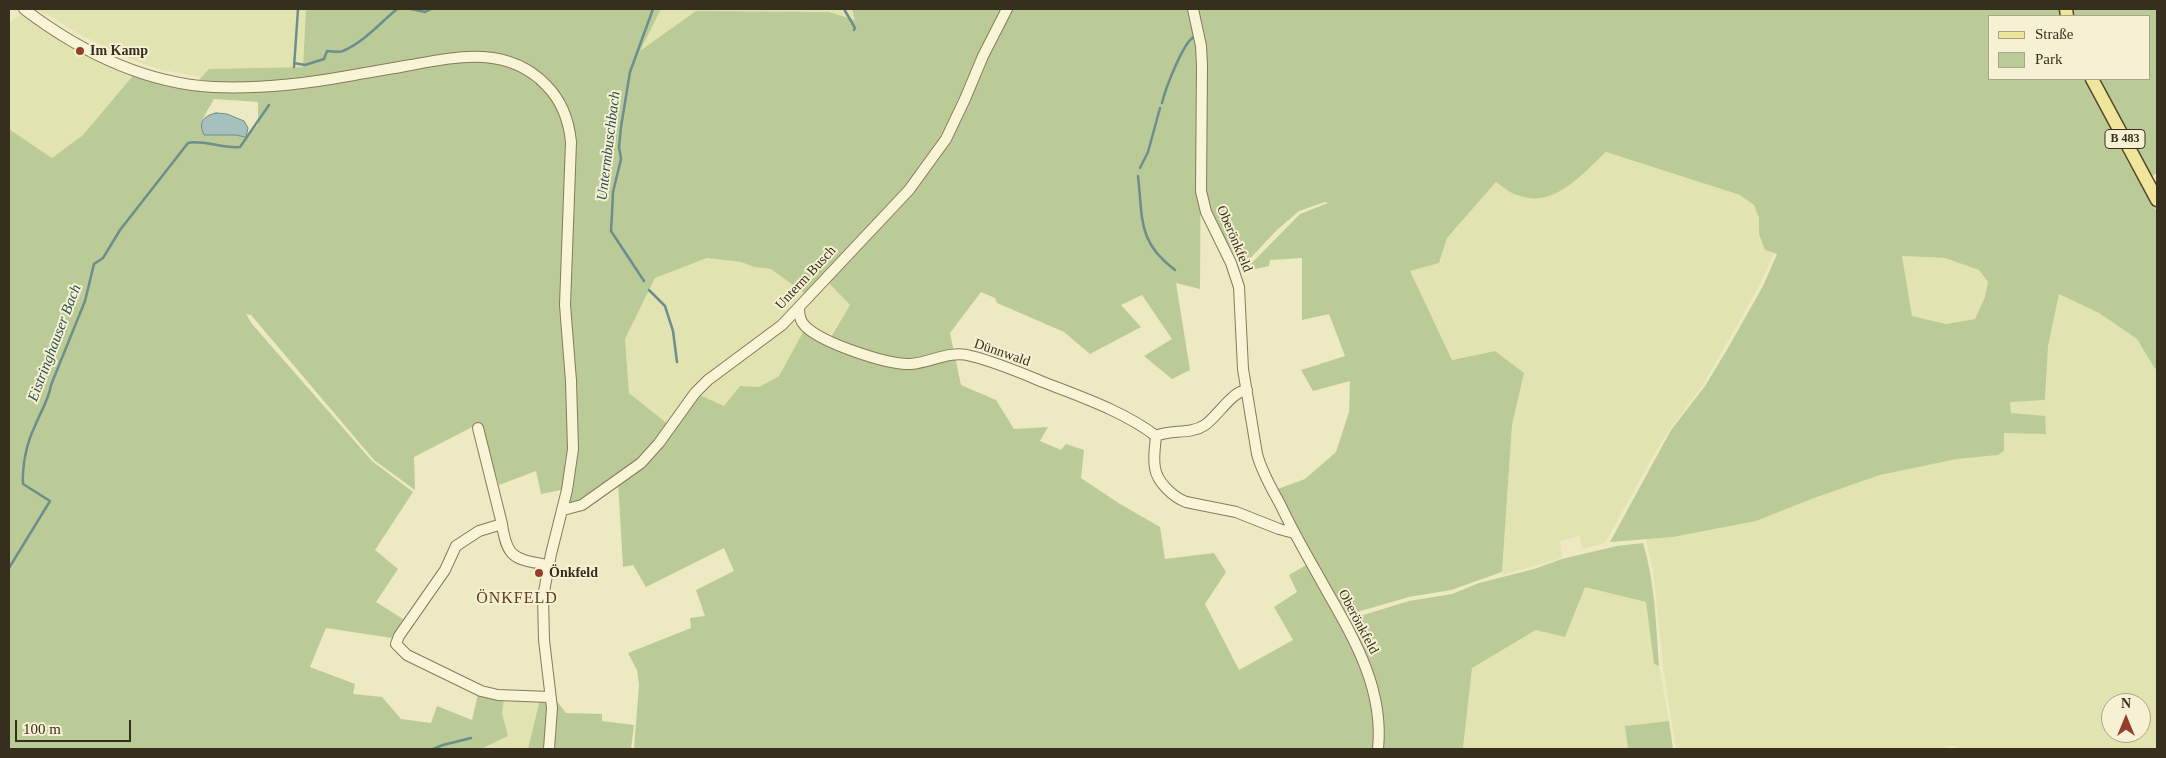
<!DOCTYPE html>
<html>
<head>
<meta charset="utf-8">
<style>
	body { margin:0 }
	#map { position:relative; width:2166px; height:758px; overflow:hidden; background:#ede9c3; font-family:"Times New Roman",serif }
	canvas { display:block }
	.frame { position:absolute; inset:0; border:10px solid #372f1e; pointer-events:none }
	.legend { position:absolute; left:1988px; top:15px; width:162px; height:65px; box-sizing:border-box; background:#f5f1d2; border:1px solid #a9a38a; margin:0; padding:6px 9px; list-style:none; font-size:15px; color:#372f1e }
	.legend li { display:flex; align-items:center; gap:10px; height:25px }
	.legend b { width:25px; border:1px solid #a9a38a }
	.north { position:absolute; left:2101px; top:693px; width:50px; height:50px; box-sizing:border-box; background:#f5f1d2; border:1px solid #a9a38a; border-radius:50%; rotate:0deg; font-size:14px; font-weight:700; line-height:20px; text-align:center; color:#372f1e }
	.north::after { content:''; display:block; margin:auto; width:18px; height:22px; background:#953e2b; clip-path:polygon(50% 0,100% 100%,50% 72%,0 100%) }
	.scale { position:absolute; left:15px; top:720px; width:116px; height:22px; box-sizing:border-box; border:2px solid #372f1e; border-top:0; padding-left:6px; font-size:15px; line-height:18px; white-space:nowrap; color:#372f1e; -webkit-text-stroke:4px #f5f1d2; paint-order:stroke }
</style>
</head>
<body>
<div id="map">
<canvas width="2166" height="758"></canvas>
<div class="frame"></div>
<ul class="legend">
<li><b style="height:6px;background:#f0e69b"></b>Straße</li>
<li><b style="height:14px;background:#bbcb97"></b>Park</li>
</ul>
<div class="north">N</div>
<div class="scale">100 m</div>
</div>
<script>
const ctx = document.querySelector('canvas').getContext('2d');
ctx.lineJoin = 'round';
function fillPath(path, color) { ctx.fillStyle = color; ctx.fill(path, 'evenodd'); }
function strokePath(path, color, width, dash) { ctx.strokeStyle = color; ctx.lineWidth = width; ctx.lineCap = dash ? 'butt' : 'round'; ctx.setLineDash(dash || []); ctx.stroke(path); }
function label(font, color, halo, rows, align = 'center') {
  ctx.font = font + ' "Times New Roman",serif'; ctx.lineWidth = 4; ctx.setLineDash([]); ctx.textBaseline = 'middle'; ctx.strokeStyle = halo; ctx.fillStyle = color; for (const [text, x, y, turn = 0] of rows) {
    ctx.save(); ctx.translate(x, y); ctx.rotate((+turn || 0) * Math.PI / 180); ctx.textAlign = isNaN(turn) ? turn : align; if (halo) ctx.strokeText(text, 0, 0); ctx.fillText(text, 0, 0); ctx.restore();
  }
}
fillPath(new Path2D(`
	M 31,9 L 306,9 L 303,67 L 209,69 L 201,77 L 157,69 L 129,58 L 79,34 L 47,14 Z
	M 661,9 L 852,9 L 855,20 L 829,12 L 639,52 Z
	M 25,12 L 136,72 L 83,135 L 52,158 L 9,129 L 9,23 Z
	M 1606,152 L 1740,195 L 1754,205 L 1759,218 L 1759,234 L 1765,250 L 1774,254 L 1759,286 L 1703,385 L 1670,429 L 1652,458 L 1605,543 L 1582,549 L 1580,536 L 1560,541 L 1562,558 L 1502,575 L 1512,425 L 1524,373 L 1495,351 L 1452,360 L 1409,271 L 1439,263 L 1447,238 L 1496,182 L 1518,196 L 1566,188 Z
	M 1902,256 L 1945,258 L 1979,270 L 1988,283 L 1985,297 L 1975,319 L 1946,324 L 1912,316 Z
	M 707,258 L 741,262 L 754,267 L 771,269 L 780,274 L 826,280 L 850,305 L 828,338 L 806,327 L 779,376 L 759,387 L 740,386 L 724,406 L 693,392 L 669,425 L 629,393 L 625,339 L 655,278 Z
	M 2059,294 L 2099,313 L 2137,339 L 2155,369 L 2157,369 L 2157,749 L 1956,749 L 1955,746 L 1940,749 L 1676,749 L 1663,666 L 1653,570 L 1646,539 L 1673,537 L 1756,521 L 1814,498 L 1880,475 L 1957,459 L 1998,455 L 2004,451 L 2003,433 L 2011,413 L 2010,401 L 2046,400 L 2047,346 ZM 2111,703 L 2141,703 L 2141,733 L 2111,733 Z
	M 1585,586 L 1646,602 L 1654,664 L 1659,666 L 1669,721 L 1626,726 L 1628,749 L 1463,748 L 1471,668 L 1537,630 Z
	M 504,699 L 540,699 L 528,749 L 481,749 L 508,736 L 502,713 Z`), '#e1e3b0');
fillPath(new Path2D(`
	M 306,9 L 661,9 L 640,51 L 696,11 L 829,12 L 855,20 L 852,9 L 1004,9 L 944,138 L 906,190 L 807,295 L 771,269 L 754,267 L 741,262 L 707,258 L 655,278 L 625,339 L 629,393 L 669,425 L 639,462 L 582,502 L 566,508 L 574,449 L 568,289 L 572,162 L 577,141 L 571,142 L 566,275 L 564,276 L 563,324 L 569,381 L 571,449 L 566,489 L 541,494 L 536,471 L 499,485 L 480,423 L 414,457 L 415,490 L 374,460 L 251,315 L 246,314 L 252,324 L 372,461 L 413,492 L 375,550 L 398,569 L 376,602 L 403,619 L 392,638 L 326,628 L 310,667 L 355,684 L 353,694 L 382,697 L 401,719 L 431,723 L 437,706 L 472,720 L 478,694 L 504,699 L 502,713 L 508,736 L 481,749 L 9,749 L 9,129 L 52,158 L 83,135 L 136,72 L 194,85 L 209,69 L 303,67 ZM 469,52 C 490,53 509,56 528,67 L 527,69 L 498,58 L 467,56 ZM 214,99 L 258,102 L 258,125 L 246,137 L 235,135 L 204,135 C 197,122 208,111 214,99 Z
	M 1007,9 L 1193,9 L 1197,27 L 1201,119 L 1200,289 L 1176,283 L 1190,370 L 1172,379 L 1144,356 L 1172,339 L 1142,295 L 1121,305 L 1141,327 L 1090,354 L 1064,332 L 997,303 L 995,298 L 981,292 L 950,333 L 961,385 L 996,400 L 1014,429 L 1048,427 L 1040,441 L 1061,450 L 1066,444 L 1084,450 L 1081,478 L 1120,504 L 1160,527 L 1165,559 L 1214,553 L 1226,572 L 1205,604 L 1239,670 L 1293,640 L 1274,607 L 1297,592 L 1289,575 L 1308,564 L 1340,618 L 1373,691 L 1376,749 L 634,749 L 639,685 L 637,670 L 628,653 L 691,628 L 690,618 L 705,616 L 696,590 L 734,571 L 724,548 L 646,587 L 633,565 L 623,567 L 618,482 L 646,461 L 695,393 L 724,406 L 740,386 L 759,387 L 779,376 L 806,327 L 829,340 L 850,305 L 825,279 L 872,228 L 946,139 Z
	M 1194,9 L 2060,9 L 2061,16 L 1990,16 L 1990,79 L 2086,79 L 2126,159 L 2157,212 L 2157,368 L 2155,369 L 2137,339 L 2099,313 L 2059,294 L 2048,346 L 2045,400 L 2010,402 L 2011,413 L 2045,416 L 2046,434 L 2004,433 L 2004,451 L 1998,455 L 1957,459 L 1880,475 L 1814,498 L 1756,521 L 1673,537 L 1610,542 L 1671,430 L 1705,386 L 1728,348 L 1763,286 L 1777,254 L 1765,250 L 1759,234 L 1759,218 L 1754,205 L 1740,195 L 1606,152 C 1583,173 1555,208 1520,196 C 1511,194 1503,187 1496,182 L 1447,238 L 1439,263 L 1410,271 L 1452,360 L 1495,351 L 1524,373 L 1512,425 L 1502,572 L 1451,590 L 1409,597 L 1343,616 L 1275,490 L 1305,479 L 1336,452 L 1349,412 L 1350,381 L 1313,391 L 1301,370 L 1345,356 L 1329,314 L 1302,320 L 1302,258 L 1270,260 L 1269,266 L 1243,272 L 1300,214 L 1328,203 L 1325,202 L 1299,211 L 1277,230 L 1242,267 L 1205,205 ZM 1902,256 L 1945,258 L 1979,270 L 1988,282 L 1985,297 L 1975,319 L 1946,324 L 1912,316 Z
	M 2072,9 L 2157,9 L 2157,173 L 2149,178 L 2095,79 L 2150,79 L 2150,16 L 2073,16 Z
	M 1643,543 C 1655,582 1656,625 1659,666 L 1654,664 L 1646,602 L 1585,587 L 1565,637 L 1536,630 L 1472,668 L 1463,748 L 1467,749 L 1381,749 L 1383,734 L 1347,620 L 1409,601 L 1452,594 L 1479,583 L 1534,569 L 1562,559 L 1617,546 Z
	M 540,699 L 547,699 L 547,720 L 543,749 L 528,749 Z
	M 556,700 L 566,713 L 602,714 L 602,721 L 634,725 L 631,749 L 554,749 Z
	M 1669,721 L 1673,749 L 1628,749 L 1625,726 Z`), '#bbcb97');
const water = new Path2D(`
	M 216,113 L 227,114 L 244,121 L 248,128 L 246,137 L 235,135 L 204,135 C 198,123 203,116 216,113 Z`);
fillPath(water, '#a5c0bd');
strokePath(water, '#6c8e8c', 1);
strokePath(new Path2D(`
	M 411,9 L 425,12 L 431,9
	M 844,9 L 855,28 L 854,30
	M 294,63 L 305,65 L 324,59 L 327,51 C 332,51 339,53 343,51 C 364,42 380,23 397,9
	M 294,67 L 298,9
	M 1162,103 C 1165,90 1183,42 1194,37 L 1194,34
	M 1140,168 L 1148,152 L 1160,108
	M 1138,176 C 1143,218 1137,242 1175,270
	M 644,281 L 611,231 L 612,214 L 613,192 L 621,159 L 619,147 L 621,127 L 630,72 L 653,9
	M 649,290 L 665,306 L 673,331 L 677,362
	M 9,568 L 50,501 L 23,484 C 22,465 27,442 35,426 C 40,413 49,399 51,385 L 85,301 L 94,264 L 103,258 L 120,230 L 188,143 C 200,139 224,149 240,147 L 269,105
	M 433,749 L 443,745 L 471,738`), '#6c8e8c', 2.5);
const minor = new Path2D(`
	M 24,9 C 78,50 143,83 213,87 C 258,89 304,84 348,76 C 369,72 390,69 411,65 C 459,56 508,46 546,85 C 561,100 569,121 571,142 L 565,305 L 571,381 L 573,449 L 567,490 L 551,554 L 543,597 L 544,640 L 552,708 L 549,749
	M 1193,9 L 1201,46 L 1202,66 L 1201,191 L 1206,212 L 1231,263 L 1239,287 L 1243,369 L 1257,454 C 1262,473 1272,489 1281,506 C 1295,536 1312,564 1328,593 C 1356,642 1384,691 1378,749
	M 799,309 C 799,315 800,321 805,326 C 822,343 887,365 911,364 C 932,362 950,350 971,356 C 996,362 1019,372 1043,382 C 1081,397 1123,411 1156,436 C 1155,447 1153,458 1155,468 C 1157,482 1173,497 1186,502 L 1236,512 L 1279,529 L 1294,533
	M 478,428 L 502,524
	M 1156,436 C 1171,429 1190,435 1205,425 C 1218,416 1232,391 1247,390
	M 563,510 L 582,505 L 641,463 L 659,443 L 695,393 L 708,380 L 782,325 L 909,190 L 946,139 L 965,99 L 983,56 L 1007,9
	M 548,565 C 516,559 507,560 502,524 L 479,531 L 456,546 L 445,570 L 399,636 L 396,644 L 407,655 L 481,691 L 498,695 L 550,697`);
const major = new Path2D(`
	M 2066,9 L 2067,16
	M 2092,79 L 2157,200`);
strokePath(minor, '#877a5a', 12);
strokePath(major, '#55482e', 15);
strokePath(minor, '#f8f4d6', 10);
strokePath(major, '#f0e69b', 12);
for (const [x, y, r, color] of [
	[80,51,5,"#953e2b"],
	[539,573,5,"#953e2b"]
]) { const dot = new Path2D(); dot.arc(x, y, r, 0, 2 * Math.PI); ctx.fillStyle = color; ctx.fill(dot); strokePath(dot, '#f5f1d2', 2); }
for (const [x, y, w] of [
	[2125,139,40]
]) { const box = new Path2D(); box.roundRect(x - w / 2, y - 9.5, w, 19, 4); ctx.fillStyle = '#f5f1d2'; ctx.fill(box); strokePath(box, '#372f1e', 1); }
label('bold 12px', '#372f1e', null, [
	["B 483",2125,139]
]);
label('bold 14px', '#372f1e', '#f5f1d2', [
	["Im Kamp",90,51],
	["Önkfeld",549,573]
], 'left');
label('14px', '#372f1e', '#f5f1d2', [
	["Oberönkfeld",1234,239,67],
	["Unterm Busch",806,278,-47],
	["Dünnwald",1002,353,19],
	["Oberönkfeld",1358,622,62]
]);
label('italic 15px', '#2d5157', '#f5f1d2', [
	["Untermbuschbach",609,146,-83],
	["Eistringhauser Bach",55,343,-69]
]);
ctx.letterSpacing = '1px';
label('16px', '#63391e', '#f5f1d2', [
	["ÖNKFELD",517,599]
]);
ctx.letterSpacing = '0px';
</script>
</body>
</html>
